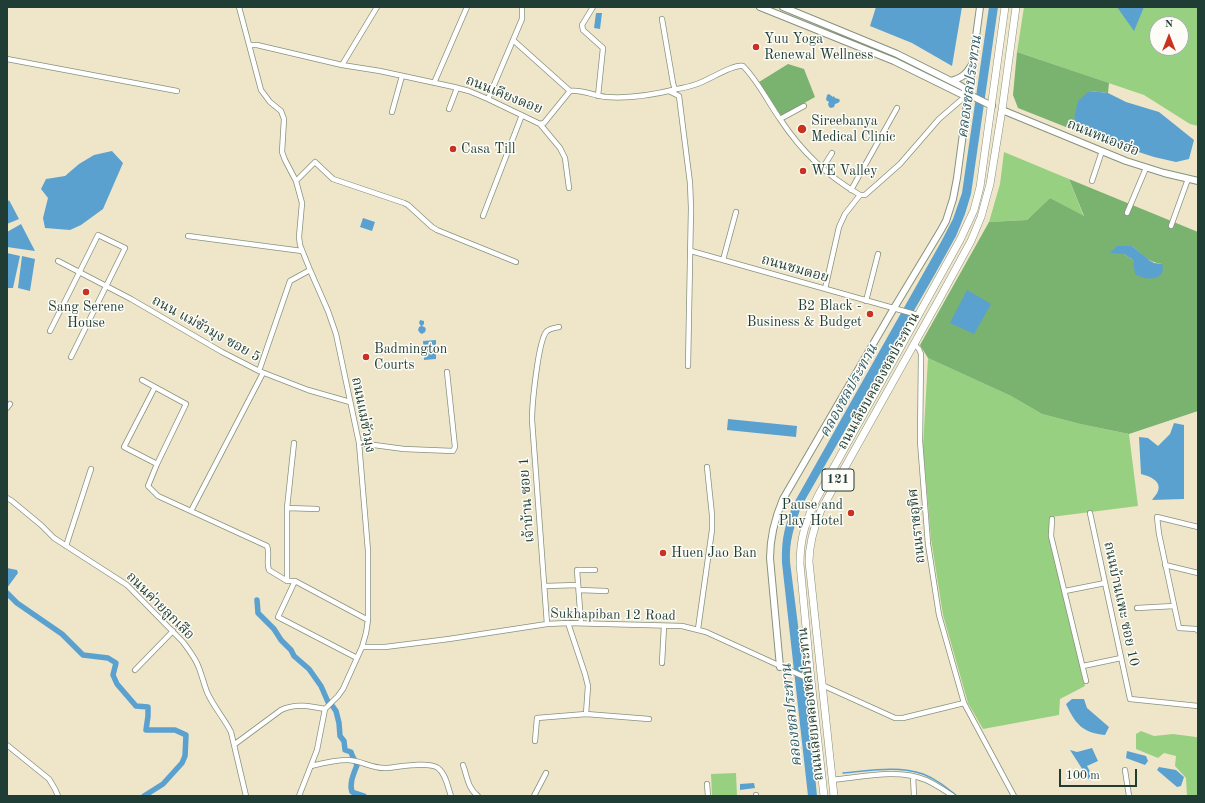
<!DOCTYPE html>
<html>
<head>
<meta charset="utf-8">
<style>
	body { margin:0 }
	#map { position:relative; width:1205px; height:803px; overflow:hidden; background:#efe6c9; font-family:"Old Standard TT",serif }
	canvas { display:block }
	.frame { position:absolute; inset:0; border:8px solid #1f3d34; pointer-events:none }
	.north { position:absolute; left:1149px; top:16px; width:40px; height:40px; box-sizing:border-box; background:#fdfcf7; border:1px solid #a4b0a9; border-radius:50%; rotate:0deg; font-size:11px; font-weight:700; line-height:16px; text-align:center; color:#1f3d34 }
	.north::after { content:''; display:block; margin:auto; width:14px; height:18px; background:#c8321e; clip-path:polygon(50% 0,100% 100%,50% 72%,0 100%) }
	.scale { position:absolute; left:1059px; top:769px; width:78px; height:18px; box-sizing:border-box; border:2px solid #1f3d34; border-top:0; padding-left:5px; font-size:12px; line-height:14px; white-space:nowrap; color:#1f3d34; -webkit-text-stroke:3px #fdfcf7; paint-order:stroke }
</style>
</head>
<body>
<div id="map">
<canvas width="1205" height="803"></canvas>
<div class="frame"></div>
<div class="north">N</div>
<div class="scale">100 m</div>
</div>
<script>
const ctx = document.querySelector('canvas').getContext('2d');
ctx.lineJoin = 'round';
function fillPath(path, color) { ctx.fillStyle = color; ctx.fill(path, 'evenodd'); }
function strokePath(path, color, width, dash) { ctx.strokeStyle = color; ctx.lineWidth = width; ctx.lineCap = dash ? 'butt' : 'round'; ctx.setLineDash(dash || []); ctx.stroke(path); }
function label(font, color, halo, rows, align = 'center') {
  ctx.font = font + ' "Old Standard TT","Noto Serif Thai",serif'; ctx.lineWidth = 3; ctx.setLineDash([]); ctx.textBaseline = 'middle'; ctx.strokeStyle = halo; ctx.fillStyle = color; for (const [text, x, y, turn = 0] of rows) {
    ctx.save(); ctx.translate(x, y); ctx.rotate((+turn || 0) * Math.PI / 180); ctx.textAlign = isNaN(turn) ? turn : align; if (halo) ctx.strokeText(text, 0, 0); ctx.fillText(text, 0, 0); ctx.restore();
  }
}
fillPath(new Path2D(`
	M 1024,7 L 1198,7 L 1198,126 L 1190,124 L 1144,95 L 1017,52 ZM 1157,24 L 1181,24 L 1181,48 L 1157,48 Z
	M 1004,152 L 1069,179 L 1084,217 L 1050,198 L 1027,220 L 989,222 L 1000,184 Z
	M 928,358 L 1011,396 L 1042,414 L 1080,424 L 1129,434 L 1138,506 L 1051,517 L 1050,541 L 1085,686 L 1060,699 L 1059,715 L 983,729 L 968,703 L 943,615 L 931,539 L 923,446 Z
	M 1141,731 L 1154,736 L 1173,734 L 1196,737 L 1198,738 L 1198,796 L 1187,796 L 1186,778 L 1175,766 L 1176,756 L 1164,753 L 1158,758 L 1136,749 L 1136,734 Z
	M 736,773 L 737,796 L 712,796 L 711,774 Z`), '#98d082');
fillPath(new Path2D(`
	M 1017,52 L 1109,83 L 1108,93 L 1089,91 L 1074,119 L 1086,135 L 1018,108 L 1013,95 Z
	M 788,64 L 804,69 L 815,97 L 781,116 L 759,82 Z
	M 1069,179 L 1198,232 L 1198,411 L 1129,434 L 1080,424 L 1042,414 L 1011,396 L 928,358 L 920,345 L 989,222 L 1027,220 L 1050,198 L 1084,216 ZM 1132,246 C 1143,255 1147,262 1162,264 L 1135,267 L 1133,260 L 1124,254 Z`), '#7ab270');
fillPath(new Path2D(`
	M 876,7 L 962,7 L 952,66 L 912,43 L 870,26 Z
	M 989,7 L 998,7 L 971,194 L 965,214 L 956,236 L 935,274 L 801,507 C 794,527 789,541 790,562 L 808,704 L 817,796 L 808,796 L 782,563 C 781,539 785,524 794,503 L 941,242 L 953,219 L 962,193 Z
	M 1117,7 L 1144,7 L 1134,31 Z
	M 596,13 L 602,13 L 600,29 L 594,28 Z
	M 1089,91 L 1108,93 L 1126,102 L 1159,112 L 1194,140 L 1189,159 L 1176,162 L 1154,157 L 1086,135 L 1074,119 L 1078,101 Z
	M 829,94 L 833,97 L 834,96 L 835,98 L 839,99 L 840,101 L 838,103 L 835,104 L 834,107 L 831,108 L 829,107 L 828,104 L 829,102 L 826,100 L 827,95 Z
	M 112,151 L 123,163 L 103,209 L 81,225 L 70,230 L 45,228 L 43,218 L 48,198 L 41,189 L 46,179 L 65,176 L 79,164 L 94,155 Z
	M 9,200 L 19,219 L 7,224 L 7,203 Z
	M 363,218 L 375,222 L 372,231 L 360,227 Z
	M 21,224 L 35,251 L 7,247 L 7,232 Z
	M 1117,246 L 1132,246 L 1149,260 L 1154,263 L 1162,264 L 1163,270 C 1162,272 1161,275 1159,276 C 1152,281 1141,278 1135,274 L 1133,260 L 1124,254 L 1110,253 Z
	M 7,253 L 20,256 L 13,288 L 7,288 Z
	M 22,256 L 35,259 L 30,291 L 18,288 Z
	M 967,290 L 991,304 L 974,334 L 950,323 Z
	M 420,320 L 424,321 L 424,324 L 422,326 C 425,327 427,328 425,332 L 422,334 L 420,333 L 418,330 L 419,327 L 421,326 L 419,323 Z
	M 436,340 L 436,359 L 424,360 L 423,341 Z
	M 728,419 L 797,426 L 796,437 L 727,430 Z
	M 1174,423 L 1184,425 L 1184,499 L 1152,500 C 1154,497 1157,494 1158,491 C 1162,481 1149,476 1141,474 L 1139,437 L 1148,438 L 1158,446 L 1170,434 Z
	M 7,568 L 17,570 L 18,573 L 7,588 Z
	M 1072,699 L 1084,699 L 1087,708 L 1109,727 L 1105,735 C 1082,733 1075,723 1066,704 Z
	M 1092,748 L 1098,761 L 1087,766 L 1094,779 L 1090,781 L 1070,750 L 1077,752 Z
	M 1127,751 L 1146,756 L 1148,761 L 1145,765 L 1126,758 Z
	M 1159,767 L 1176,770 L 1184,777 L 1181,786 L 1177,787 L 1157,770 Z
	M 754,783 L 755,788 L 740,790 L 740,784 Z`), '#5aa1d0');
strokePath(new Path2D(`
	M 843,773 C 868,771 898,765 923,774 C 936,779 946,787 957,796`), '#5aa1d0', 1.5);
strokePath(new Path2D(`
	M 7,593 L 17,603 L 62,634 L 83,655 L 108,658 L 116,663 L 113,675 L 117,684 L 136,706 L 148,707 L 148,716 L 146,730 L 175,730 L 186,735 L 185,756 L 182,763 L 163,784 L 144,796
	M 257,600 L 258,613 L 274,629 L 281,640 L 291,650 L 294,656 L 309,669 L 321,686 L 328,702
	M 331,704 L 336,711 L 339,723 L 340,736 L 344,741 L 345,750 L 351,752 C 352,757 355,760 357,765 C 354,773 349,783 352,792 L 364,796`), '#5aa1d0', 5.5);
const street = new Path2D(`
	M 239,7 L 261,90 L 270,102 L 281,111 L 284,119 L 282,152 L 285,160 L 296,181 L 302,203 L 299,237 L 300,245 L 310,270 L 328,311 L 336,334 L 359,443 L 368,551 L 368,620 L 366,633 L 362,647 L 343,689 L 338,696 L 325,709 L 317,750 L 299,796
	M 593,7 L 582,25 L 583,30 L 603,48 L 598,96
	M 662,19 L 673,83 L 675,90
	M 513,40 L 570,91
	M 249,45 L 257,45 L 342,65 L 380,71 L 454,87 L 469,91 L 488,99 L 540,124 L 560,148 L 565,158 L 569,188
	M 7,59 L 177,91
	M 342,65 L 377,7
	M 434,83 L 467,7
	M 669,91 L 679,96 L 690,183 L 691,208 L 688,366
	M 488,99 L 522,19 L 522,7
	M 449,109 L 457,88
	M 392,112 L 402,76
	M 780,119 L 804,106
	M 540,124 L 544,123 L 570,91 C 580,89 595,96 606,97 C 631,99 653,95 677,89 C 684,88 691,86 697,84 C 709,80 733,64 743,66 C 758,81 768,102 780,119 C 802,152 826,175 860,195 L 865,195 L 900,164 L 939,119 L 968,94
	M 822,169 L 832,153
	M 296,181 L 315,162 L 333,179 L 404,203 L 408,205 L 432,227 L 437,230 L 516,262
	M 1092,181 L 1102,151
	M 851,190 L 897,108
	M 1127,213 L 1146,168
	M 483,216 L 522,115
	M 1171,226 L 1188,179
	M 188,236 L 302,251
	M 691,251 L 918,315
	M 723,260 L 736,212
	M 58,261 L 131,299 L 222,352 L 259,371 L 308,390 L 350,402
	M 825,289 L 839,227 L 845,214 L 860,195
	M 866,301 L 878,254
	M 50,331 L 98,235 L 125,248 L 71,357
	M 914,344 L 919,349 L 921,354 L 920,441 L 928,544 L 939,615 L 964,703 L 1014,796
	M 259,371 L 290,281 L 310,270
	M 142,380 L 186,404 L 157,464 L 148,486 L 158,496 L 267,546 C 270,553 266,562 269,570 L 287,581 L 295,581 L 368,620
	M 155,387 L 124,447 L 157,464
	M 7,408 L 10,404
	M 359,443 L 404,449 L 453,451 L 455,447 L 447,372
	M 7,498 L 12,501 L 41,525 L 54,538 L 127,585 L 183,642 C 189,650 196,659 199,668 C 202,676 204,684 207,692 C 213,706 224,718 231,732 L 246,796
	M 287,508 L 317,509
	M 191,511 L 263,373
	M 1090,513 L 1130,699 L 1198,706
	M 1052,519 L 1051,536 L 1086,681
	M 1198,527 L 1157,517 L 1159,534 L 1179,628 L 1196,629 L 1198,631
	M 66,546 L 91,469
	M 1165,565 L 1198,573
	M 287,581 L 287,508 L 294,443
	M 295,581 L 278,617 L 357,658
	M 545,586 L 578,585
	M 579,590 L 606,591
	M 1065,591 L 1105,583
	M 1137,608 L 1174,606
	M 581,623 L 577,570 L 595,570
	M 547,624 L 532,420 C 532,406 538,339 547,331 C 551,328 555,328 559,327
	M 698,629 L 712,530 L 712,515 L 707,467
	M 362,647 L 385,647 L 449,639 L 547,624 L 568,623 L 682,626 L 706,632 L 811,680
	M 662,663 L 664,626
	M 1083,666 L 1121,658
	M 135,670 L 173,631
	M 822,685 L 895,718 L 903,718 L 964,703
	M 586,714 L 649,719
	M 535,741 L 537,718 L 586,714 L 588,686 L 585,674 L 568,623
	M 235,744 L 281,710 C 295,703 310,706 325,709
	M 7,745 L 49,779 L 55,789 L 58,796
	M 463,765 C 467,776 468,789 478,796
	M 311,766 C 323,763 335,760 347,760 C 361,760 372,769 386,768 C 398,767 429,761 438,768 C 446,774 448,788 451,796
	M 1125,770 L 1129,796
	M 913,776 L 914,796
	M 832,780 C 863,777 897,768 926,780 C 935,784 944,790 953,796
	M 707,784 L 708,796
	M 756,795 L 756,796
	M 534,796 L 546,773`);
const secondary = new Path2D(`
	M 760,7 L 894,61 L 961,94 L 968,94 L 992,106
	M 783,7 L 897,54 L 959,85 L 964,88 L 968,94
	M 951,81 C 961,78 966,75 971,66
	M 1002,110 L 1126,161 L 1164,173 L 1198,181
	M 780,667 L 770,558 C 770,537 775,518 783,499 L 894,308 L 941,230 L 946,221 L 953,199 L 957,178 L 980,7`);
const primary = new Path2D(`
	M 824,796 L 811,680 L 800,564 C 800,537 806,520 818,496 L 960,240 L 974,210 L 980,187 L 1005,7
	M 834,796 L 809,562 C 809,543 814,527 821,510 L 941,296 L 971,241 L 981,217 L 990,184 L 1002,110 L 1016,7`);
strokePath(street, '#87927e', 6);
strokePath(secondary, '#87927e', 8);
strokePath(primary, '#87927e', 8);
strokePath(street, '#fff', 4.5);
strokePath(secondary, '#fff', 6);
strokePath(primary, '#fff', 7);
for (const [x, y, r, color] of [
	[756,47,4,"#c8321e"],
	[802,129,5,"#c8321e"],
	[453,149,4,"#c8321e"],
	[803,171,4,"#c8321e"],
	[86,292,4,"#c8321e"],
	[870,314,4,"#c8321e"],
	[366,357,4,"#c8321e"],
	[851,513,4,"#c8321e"],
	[663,553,4,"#c8321e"]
]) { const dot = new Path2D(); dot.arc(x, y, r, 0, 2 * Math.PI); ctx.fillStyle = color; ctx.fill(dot); strokePath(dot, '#fdfcf7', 1.5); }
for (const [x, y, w] of [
	[838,480,32]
]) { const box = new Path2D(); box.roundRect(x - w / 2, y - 11, w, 22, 3); ctx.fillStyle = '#fdfcf7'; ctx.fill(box); strokePath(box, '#1f3d34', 1); }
label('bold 13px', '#1f3d34', null, [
	["121",838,480]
]);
label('14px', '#1f3d34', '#fdfcf7', [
	["Yuu Yoga",764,39],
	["Renewal Wellness",764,55],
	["Sireebanya",811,121],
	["Medical Clinic",811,137],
	["Casa Till",461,149],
	["WE Valley",811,171],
	["B2 Black -",862,306,"right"],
	["Business & Budget",862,322,"right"],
	["Sang Serene",86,307,"center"],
	["House",86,323,"center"],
	["Badmington",374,349],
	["Courts",374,365],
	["Pause and",843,505,"right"],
	["Play Hotel",843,521,"right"],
	["Huen Jao Ban",671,553]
], 'left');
label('14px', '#1f3d34', '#fdfcf7', [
	["ถนนเคียงดอย",504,95,22],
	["ถนนหนองฮ่อ",1103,138,22],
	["ถนนชมดอย",795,269,16],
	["ถนน แม่ขัวมุง ซอย 5",206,329,29],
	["ถนนเลียบคลองชลประทาน",879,381,-61],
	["ถนนแม่ขัวมุง",363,415,79],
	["เจ้าบ้าน ซอย 1",527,500,-94],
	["ถนนราชอุทิศ",917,526,-96],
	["ถนนบ้านแพะ ซอย 10",1121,604,78],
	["ถนนค่ายลูกเสือ",160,606,45],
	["Sukhapiban 12 Road",613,615,1],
	["ถนนเลียบคลองชลประทาน",811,704,-96]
]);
label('italic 15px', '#34606b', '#fdfcf7', [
	["คลองชลประทาน",970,87,-82],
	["คลองชลประทาน",849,391,-61],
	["คลองชลประทาน",792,715,-96]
]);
</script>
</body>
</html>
